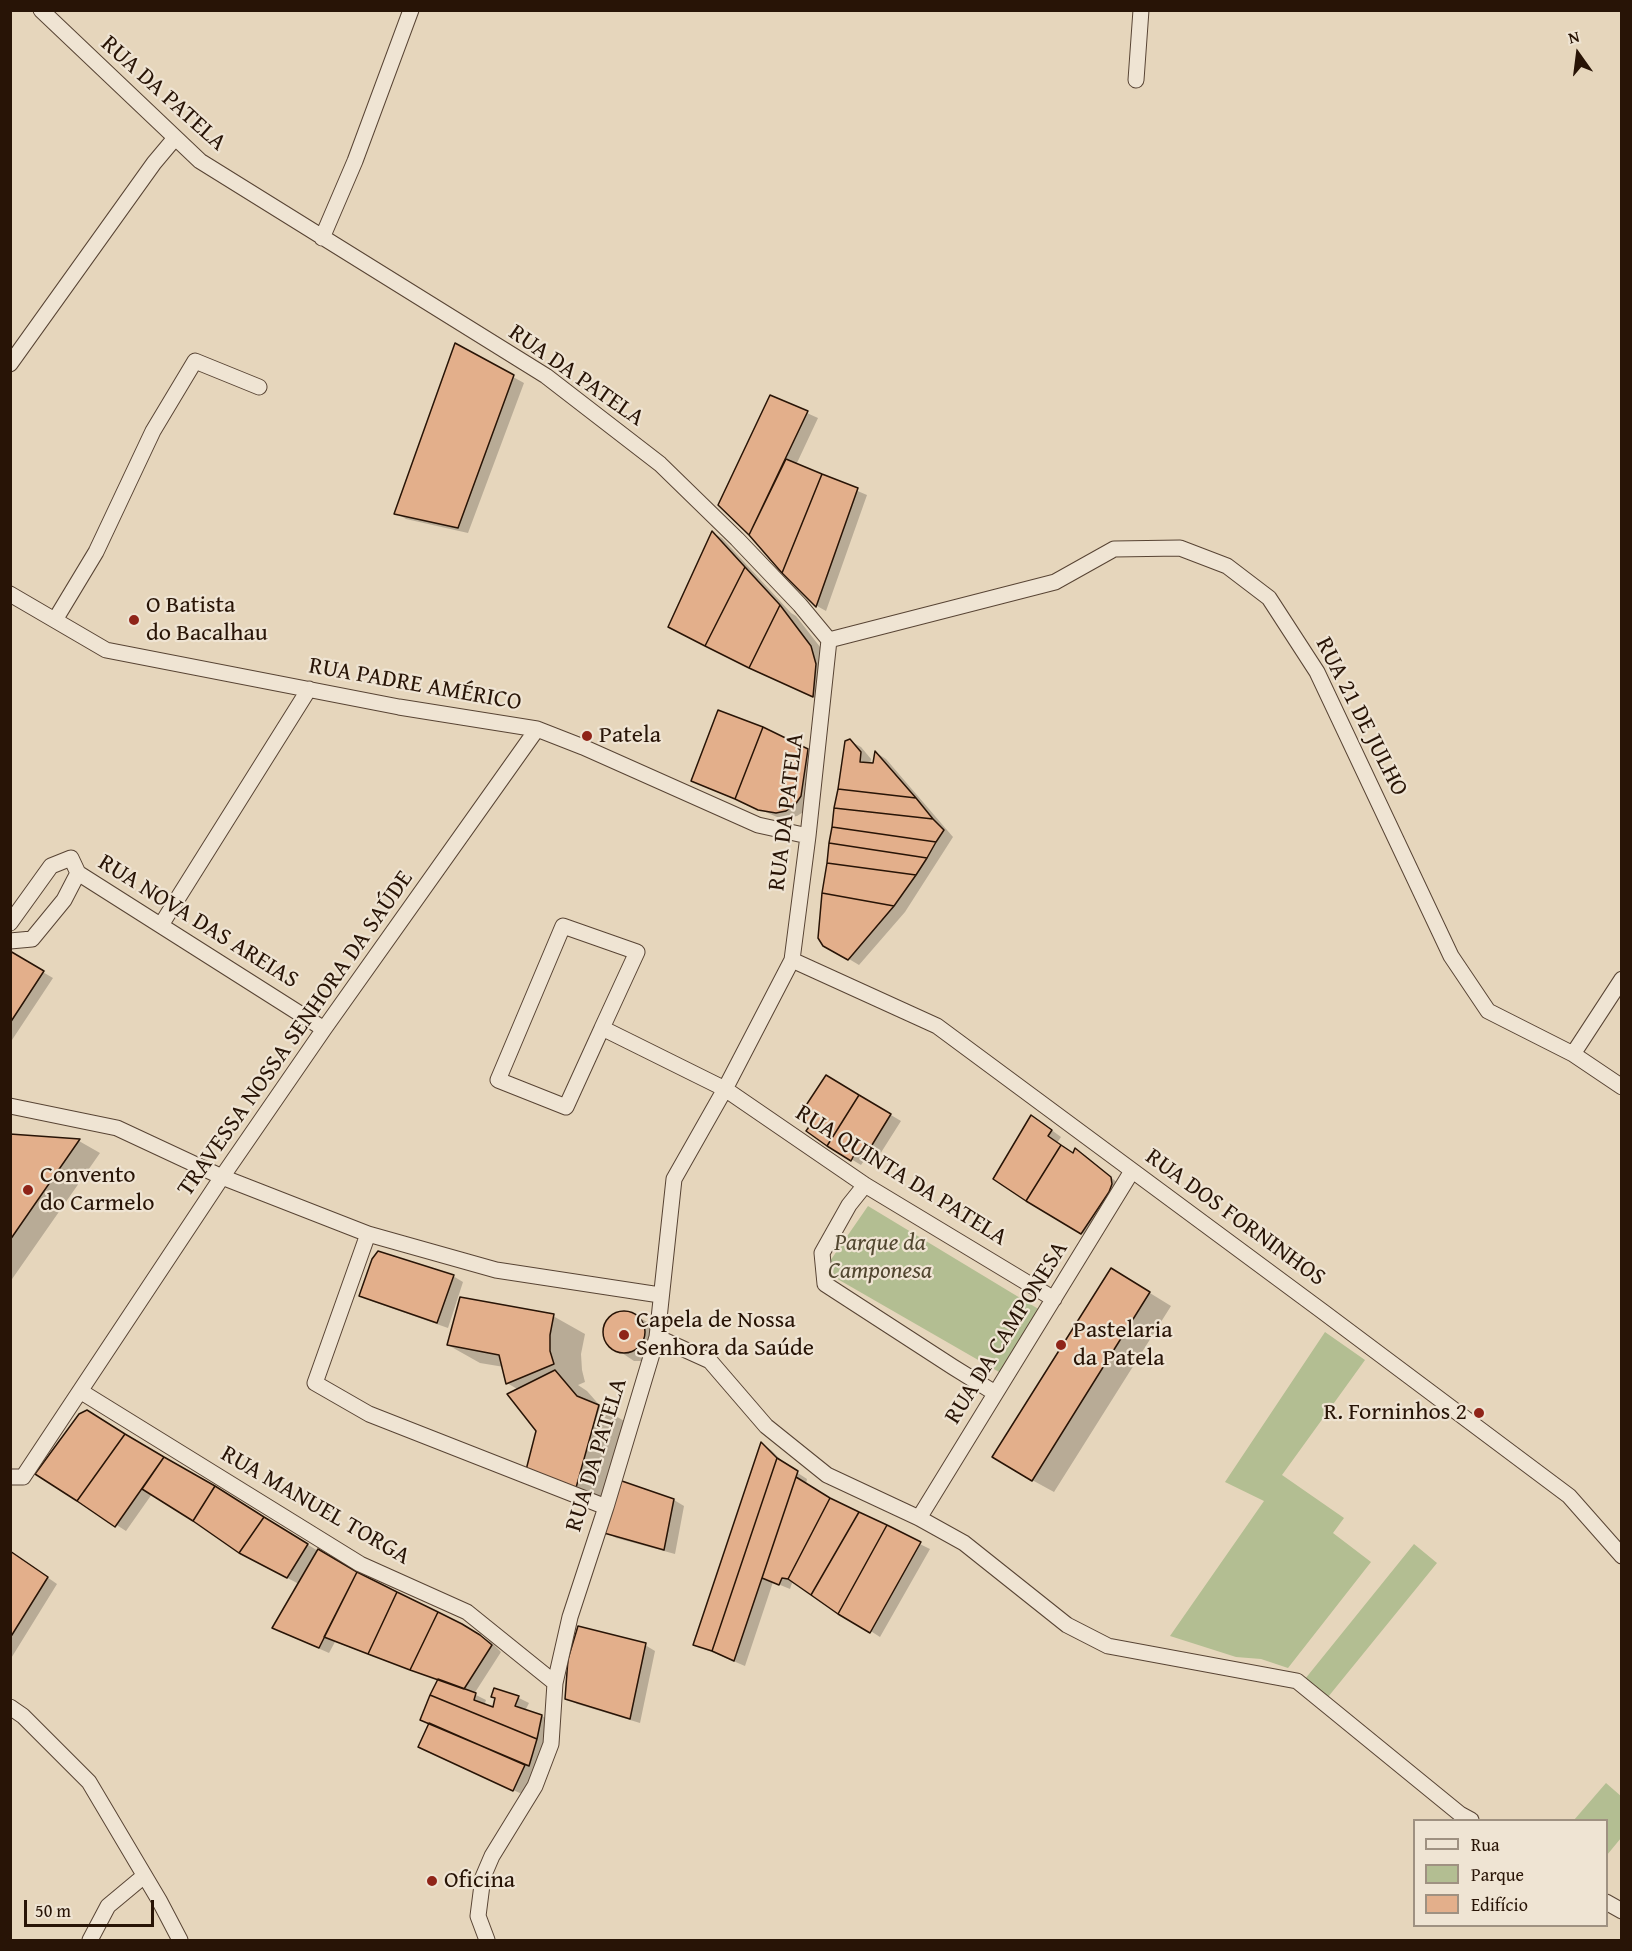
<!DOCTYPE html>
<html>
<head>
<meta charset="utf-8">
<style>
	body { margin:0 }
	#map { position:relative; width:1632px; height:1951px; overflow:hidden; background:#e6d6bc; font-family:"Gentium Book Plus",serif }
	canvas { display:block }
	.frame { position:absolute; inset:0; border:12px solid #281406; pointer-events:none }
	.legend { position:absolute; left:1413px; top:1819px; width:195px; height:108px; box-sizing:border-box; background:#efe4d3; border:2px solid #9f9181; margin:0; padding:8px 10px; list-style:none; font-size:18px; color:#281406 }
	.legend li { display:flex; align-items:center; gap:12px; height:30px }
	.legend b { width:30px; border:2px solid #9f9181 }
	.north { position:absolute; left:1548px; top:24px; width:60px; height:60px; -webkit-text-stroke:4px #efe4d3; paint-order:stroke; rotate:346deg; font-size:16px; font-weight:700; line-height:24px; text-align:center; color:#281406 }
	.north::after { content:''; display:block; margin:auto; width:21px; height:27px; background:#281406; clip-path:polygon(50% 0,100% 100%,50% 72%,0 100%) }
	.scale { position:absolute; left:24px; top:1900px; width:130px; height:27px; box-sizing:border-box; border:3px solid #281406; border-top:0; padding-left:8px; font-size:18px; line-height:21px; white-space:nowrap; color:#281406; -webkit-text-stroke:4px #efe4d3; paint-order:stroke }
</style>
</head>
<body>
<div id="map">
<canvas width="1632" height="1951"></canvas>
<div class="frame"></div>
<ul class="legend">
<li><b style="height:8px;background:#efe4d3"></b>Rua</li>
<li><b style="height:16px;background:#b3be92"></b>Parque</li>
<li><b style="height:16px;background:#e3af8b"></b>Edifício</li>
</ul>
<div class="north">N</div>
<div class="scale">50 m</div>
</div>
<script>
const ctx = document.querySelector('canvas').getContext('2d');
ctx.lineJoin = 'round';
function fillPath(path, color) { ctx.fillStyle = color; ctx.fill(path, 'evenodd'); }
function strokePath(path, color, width, dash) { ctx.strokeStyle = color; ctx.lineWidth = width; ctx.lineCap = dash ? 'butt' : 'round'; ctx.setLineDash(dash || []); ctx.stroke(path); }
function label(font, color, halo, rows, align = 'center') {
  ctx.font = font + ' "Gentium Book Plus",serif'; ctx.lineWidth = 4.5; ctx.setLineDash([]); ctx.textBaseline = 'middle'; ctx.strokeStyle = halo; ctx.fillStyle = color; for (const [text, x, y, turn = 0] of rows) {
    ctx.save(); ctx.translate(x, y); ctx.rotate((+turn || 0) * Math.PI / 180); ctx.textAlign = isNaN(turn) ? turn : align; if (halo) ctx.strokeText(text, 0, 0); ctx.fillText(text, 0, 0); ctx.restore();
  }
}
fillPath(new Path2D(`
	M 868,1206 L 1045,1313 L 1006,1376 L 834,1277 L 830,1261 Z
	M 1325,1332 L 1365,1360 L 1282,1475 L 1344,1518 L 1333,1533 L 1371,1562 L 1288,1668 L 1261,1659 L 1236,1657 L 1170,1636 L 1264,1501 L 1225,1482 Z
	M 1414,1544 L 1437,1563 L 1328,1697 L 1305,1679 Z
	M 1606,1783 L 1622,1797 L 1621,1838 L 1607,1855 L 1606,1820 L 1574,1820 Z`), '#b3be92');
fillPath(new Path2D(`
	M 455,345 L 524,383 L 468,533 L 406,519 L 396,513 Z
	M 771,397 L 818,418 L 796,465 L 867,495 L 826,611 L 817,606 L 750,534 L 720,505 Z
	M 713,533 L 722,538 L 791,613 L 796,616 L 827,656 L 829,704 L 760,673 Z
	M 850,741 L 861,747 L 871,759 L 870,764 L 875,764 L 877,753 L 886,759 L 953,837 L 905,912 L 859,965 L 824,944 Z
	M 807,750 L 818,756 L 805,811 L 797,816 L 787,818 L 777,817 L 693,780 Z
	M 10,953 L 53,978 L 10,1043 Z
	M 827,1077 L 901,1121 L 875,1162 L 866,1158 L 861,1165 L 851,1159 L 813,1123 Z
	M 1042,1123 L 1061,1137 L 1057,1143 L 1074,1154 L 1076,1150 L 1086,1156 L 1120,1185 L 1092,1239 L 1027,1200 Z
	M 10,1132 L 13,1136 L 79,1141 L 100,1153 L 10,1282 Z
	M 453,1276 L 463,1282 L 448,1328 L 371,1301 L 361,1295 Z
	M 1132,1282 L 1171,1306 L 1054,1492 L 1032,1480 Z
	M 620,1313 L 634,1315 L 651,1324 L 660,1335 L 647,1361 L 634,1361 L 607,1343 L 604,1332 L 609,1320 Z
	M 553,1316 L 585,1334 L 581,1354 L 582,1370 L 585,1382 L 578,1385 L 587,1391 L 602,1408 L 631,1425 L 606,1512 L 558,1492 L 538,1431 L 519,1390 L 507,1383 L 504,1367 L 480,1363 L 448,1345 Z
	M 87,1412 L 225,1493 L 318,1551 L 357,1573 L 461,1625 L 491,1642 L 501,1652 L 474,1694 L 486,1700 L 484,1706 L 494,1709 L 496,1698 L 495,1690 L 519,1698 L 529,1703 L 525,1711 L 542,1716 L 552,1722 L 524,1795 L 420,1747 L 431,1724 L 439,1680 L 335,1642 L 329,1653 L 284,1633 L 299,1584 L 251,1559 L 152,1494 L 126,1531 L 37,1474 Z
	M 762,1444 L 771,1450 L 787,1466 L 807,1479 L 806,1484 L 832,1501 L 930,1549 L 880,1637 L 797,1584 L 792,1583 L 790,1589 L 773,1582 L 745,1666 L 695,1645 Z
	M 674,1500 L 684,1506 L 675,1554 L 616,1538 L 606,1532 Z
	M 10,1551 L 57,1584 L 10,1660 Z
	M 645,1645 L 655,1651 L 640,1723 L 577,1704 L 566,1698 Z`), '#0003');
const building = new Path2D(`
	M 455,343 L 514,375 L 458,528 L 394,514 Z
	M 770,395 L 808,411 L 749,535 L 718,505 Z
	M 786,459 L 822,474 L 782,573 L 749,535 Z
	M 822,474 L 858,488 L 816,607 L 782,573 Z
	M 712,531 L 745,567 L 705,646 L 668,627 Z
	M 745,567 L 780,605 L 749,668 L 705,646 Z
	M 780,605 L 811,646 L 816,664 L 813,697 L 749,668 Z
	M 718,710 L 763,727 L 735,799 L 691,781 Z
	M 763,727 L 808,749 L 801,796 L 795,805 L 786,811 L 776,813 L 758,810 L 735,799 Z
	M 850,739 L 861,752 L 860,762 L 873,763 L 875,751 L 916,798 L 838,789 L 845,741 Z
	M 838,789 L 916,798 L 933,819 L 834,808 Z
	M 834,808 L 933,819 L 944,830 L 936,842 L 832,827 Z
	M 832,827 L 936,842 L 927,858 L 829,843 Z
	M 829,843 L 927,858 L 916,875 L 827,863 Z
	M 827,863 L 916,875 L 894,906 L 822,893 Z
	M 822,893 L 894,906 L 848,960 L 823,946 L 818,938 Z
	M 10,951 L 44,971 L 10,1023 Z
	M 826,1075 L 859,1095 L 827,1146 L 806,1131 L 811,1124 L 799,1116 Z
	M 859,1095 L 891,1114 L 864,1158 L 855,1153 L 851,1161 L 827,1146 Z
	M 1031,1115 L 1052,1130 L 1048,1136 L 1061,1145 L 1026,1201 L 993,1179 Z
	M 10,1134 L 80,1139 L 10,1240 Z
	M 1061,1145 L 1073,1153 L 1075,1148 L 1111,1177 L 1112,1184 L 1109,1192 L 1081,1234 L 1026,1201 Z
	M 378,1251 L 454,1275 L 437,1323 L 359,1296 L 372,1259 Z
	M 1111,1268 L 1150,1292 L 1032,1481 L 992,1457 Z
	M 460,1297 L 554,1314 L 550,1335 L 550,1351 L 554,1364 L 506,1384 L 499,1355 L 447,1345 Z
	M603 1332a21 21 0 1 1 42 0a21 21 0 1 1-42 0Z
	M 555,1370 L 577,1396 L 599,1405 L 574,1495 L 525,1474 L 536,1431 L 507,1394 Z
	M 87,1410 L 125,1434 L 77,1501 L 35,1474 L 79,1414 Z
	M 125,1434 L 164,1457 L 115,1527 L 77,1501 Z
	M 761,1442 L 777,1458 L 712,1651 L 693,1645 Z
	M 164,1457 L 215,1486 L 193,1521 L 142,1489 Z
	M 777,1458 L 798,1471 L 734,1661 L 712,1651 Z
	M 796,1477 L 830,1498 L 788,1579 L 782,1578 L 779,1585 L 762,1578 Z
	M 619,1480 L 674,1499 L 664,1550 L 604,1533 Z
	M 215,1486 L 264,1517 L 239,1553 L 193,1521 Z
	M 830,1498 L 859,1512 L 811,1595 L 788,1579 Z
	M 859,1512 L 887,1525 L 838,1614 L 811,1595 Z
	M 264,1517 L 308,1544 L 287,1578 L 239,1553 Z
	M 887,1525 L 921,1542 L 870,1633 L 838,1614 Z
	M 318,1549 L 357,1572 L 319,1648 L 272,1628 Z
	M 10,1551 L 48,1577 L 10,1638 Z
	M 357,1572 L 397,1592 L 368,1654 L 324,1637 Z
	M 397,1592 L 438,1612 L 410,1670 L 368,1654 Z
	M 438,1612 L 462,1624 L 480,1635 L 492,1645 L 464,1689 L 410,1670 Z
	M 578,1626 L 646,1643 L 630,1719 L 565,1699 L 568,1659 Z
	M 438,1679 L 476,1693 L 474,1700 L 493,1707 L 495,1698 L 491,1697 L 494,1688 L 519,1696 L 515,1706 L 542,1715 L 537,1739 L 430,1695 Z
	M 430,1695 L 537,1739 L 529,1766 L 420,1720 Z
	M 429,1723 L 525,1765 L 513,1791 L 418,1747 Z`);
fillPath(building, '#e3af8b');
strokePath(building, '#281406', 1.5);
const minor = new Path2D(`
	M 41,10 L 200,161 L 546,376 L 660,464 L 737,539 L 800,605 L 829,640 L 808,836 L 792,960 L 725,1089 L 674,1179 L 657,1337 L 606,1507 L 570,1617 L 555,1683 L 551,1744 L 535,1786 L 492,1856 L 483,1877 L 478,1916 L 487,1940
	M 1136,80 L 1141,10
	M 322,238 L 355,161 L 411,10
	M 10,364 L 154,163 L 175,138
	M 10,594 L 106,650 L 399,707 L 537,729 L 583,747 L 758,825 L 808,836
	M 55,620 L 96,552 L 153,431 L 195,361 L 259,387
	M 829,640 L 1055,582 L 1114,549 L 1180,548 L 1227,566 L 1269,598 L 1317,672 L 1451,956 L 1488,1011 L 1573,1054 L 1622,1087
	M 10,923 L 51,866 L 71,858 L 78,873
	M 161,925 L 309,689
	M 10,941 L 32,939 L 64,900 L 78,873 L 324,1029
	M 792,960 L 937,1026 L 1322,1311 L 1569,1496 L 1622,1556
	M 602,1028 L 566,1107 L 498,1080 L 563,926 L 637,952 L 602,1028 L 725,1089 L 865,1185 L 1054,1299
	M 1573,1054 L 1622,979
	M 10,1106 L 117,1128 L 222,1177 L 368,1234 L 496,1270 L 660,1295
	M 865,1185 L 849,1205 L 822,1253 L 825,1284 L 953,1367 L 995,1393
	M 368,1234 L 315,1383 L 369,1414 L 606,1507
	M 657,1337 L 710,1361 L 766,1426 L 827,1475 L 919,1518 L 964,1543 L 1067,1625 L 1108,1646 L 1297,1681 L 1460,1814 L 1471,1820
	M 80,1391 L 360,1564 L 467,1612 L 555,1683
	M 10,1477 L 23,1477 L 222,1177 L 324,1029 L 537,729
	M 919,1518 L 1132,1171
	M 10,1707 L 23,1716 L 89,1782 L 159,1900 L 180,1940
	M 1606,1902 L 1622,1911
	M 90,1940 L 108,1906 L 144,1876`);
strokePath(minor, '#584434', 17);
strokePath(minor, '#efe4d3', 15);
for (const [x, y, r, color] of [
	[134,620,6,"#8f2418"],
	[587,736,6,"#8f2418"],
	[28,1190,6,"#8f2418"],
	[624,1335,6,"#8f2418"],
	[1061,1345,6,"#8f2418"],
	[1479,1413,6,"#8f2418"],
	[432,1881,6,"#8f2418"]
]) { const dot = new Path2D(); dot.arc(x, y, r, 0, 2 * Math.PI); ctx.fillStyle = color; ctx.fill(dot); strokePath(dot, '#efe4d3', 2); }
label('24px', '#281406', '#efe4d3', [
	["RUA DA PATELA",163,94,42],
	["RUA DA PATELA",576,376,35],
	["RUA PADRE AMÉRICO",415,685,10],
	["RUA 21 DE JULHO",1361,717,63],
	["RUA DA PATELA",787,812,-83],
	["RUA NOVA DAS AREIAS",198,922,32],
	["TRAVESSA NOSSA SENHORA DA SAÚDE",296,1034,-55],
	["RUA QUINTA DA PATELA",901,1176,32],
	["RUA DOS FORNINHOS",1235,1218,36],
	["RUA DA CAMPONESA",1007,1333,-58],
	["RUA DA PATELA",597,1455,-73],
	["RUA MANUEL TORGA",315,1506,30]
]);
label('24px', '#281406', '#efe4d3', [
	["O Batista",146,606],
	["do Bacalhau",146,634],
	["Patela",599,736],
	["Convento",40,1176],
	["do Carmelo",40,1204],
	["Capela de Nossa",636,1321],
	["Senhora da Saúde",636,1349],
	["Pastelaria",1073,1331],
	["da Patela",1073,1359],
	["R. Forninhos 2",1467,1413,"right"],
	["Oficina",444,1881]
], 'left');
label('italic 24px', '#524730', '#efe4d3', [
	["Parque da",880,1244],
	["Camponesa",880,1272]
]);
</script>
</body>
</html>
